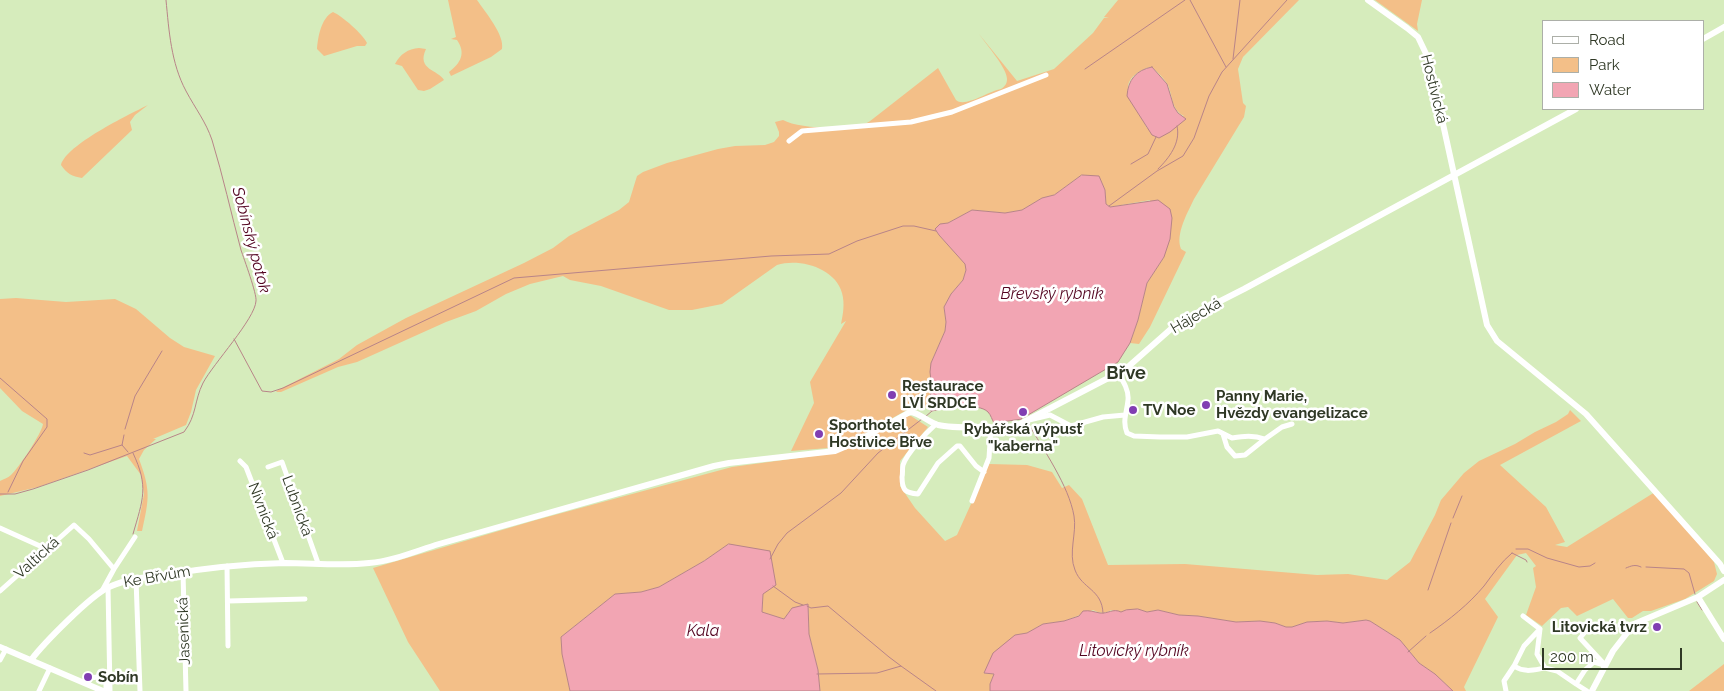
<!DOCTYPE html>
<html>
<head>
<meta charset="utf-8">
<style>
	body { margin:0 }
	#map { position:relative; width:1724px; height:691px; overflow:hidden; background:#d6ecbc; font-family:Raleway,sans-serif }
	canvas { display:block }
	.legend { position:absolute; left:1542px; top:20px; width:162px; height:90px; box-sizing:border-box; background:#fff; border:1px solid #acafa8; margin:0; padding:6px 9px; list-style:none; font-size:15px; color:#2f3825 }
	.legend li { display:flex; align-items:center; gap:10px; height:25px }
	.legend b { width:25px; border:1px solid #acafa8 }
	.scale { position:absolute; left:1542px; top:648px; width:140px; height:22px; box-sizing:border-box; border:2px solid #2f3825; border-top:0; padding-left:6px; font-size:15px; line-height:18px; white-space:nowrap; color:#2f3825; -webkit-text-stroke:4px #fff; paint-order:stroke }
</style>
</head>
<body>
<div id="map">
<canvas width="1724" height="691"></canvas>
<ul class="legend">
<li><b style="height:6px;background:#fff"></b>Road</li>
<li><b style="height:14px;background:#f3bf88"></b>Park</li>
<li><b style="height:14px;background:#f2a5b3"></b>Water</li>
</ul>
<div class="scale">200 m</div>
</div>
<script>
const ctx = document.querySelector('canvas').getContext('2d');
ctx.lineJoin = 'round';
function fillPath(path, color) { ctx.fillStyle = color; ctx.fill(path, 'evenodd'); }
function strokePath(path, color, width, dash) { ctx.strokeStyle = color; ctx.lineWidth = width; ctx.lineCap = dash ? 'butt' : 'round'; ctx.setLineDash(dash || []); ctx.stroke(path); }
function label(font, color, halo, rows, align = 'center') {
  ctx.font = font + ' Raleway,sans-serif'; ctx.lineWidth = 5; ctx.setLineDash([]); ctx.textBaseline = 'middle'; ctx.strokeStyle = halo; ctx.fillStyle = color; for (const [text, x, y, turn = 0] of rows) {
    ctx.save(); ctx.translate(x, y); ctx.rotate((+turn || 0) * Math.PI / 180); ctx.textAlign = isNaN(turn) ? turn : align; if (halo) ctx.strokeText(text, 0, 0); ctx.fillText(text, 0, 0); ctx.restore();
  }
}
fillPath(new Path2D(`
	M 448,0 L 477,0 C 485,12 505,35 502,49 L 491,57 L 451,76 L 449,72 C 461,63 466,53 457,40 L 451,39 L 456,37 Z
	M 1118,0 L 1299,0 L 1243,57 L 1238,69 L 1243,103 L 1246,106 L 1244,117 L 1194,199 C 1188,212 1175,234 1181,249 L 1186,252 L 1150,327 L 1139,344 L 1130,343 L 1138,320 L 1147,283 L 1164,257 L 1150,200 L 1110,207 L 1106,204 L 1105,190 L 1099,177 L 1082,175 L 1054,195 L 1042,198 L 1022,210 L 1005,213 L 972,210 L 948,223 L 940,225 L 935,229 L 939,235 L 966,264 L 966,270 L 963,280 L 951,294 L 944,307 L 946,322 L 945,331 L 931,363 L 932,389 L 927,408 L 912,407 L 854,440 L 828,448 L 791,451 L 814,403 L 810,382 L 846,321 L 841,324 C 843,314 845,304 842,293 C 835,268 800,258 777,265 L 722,304 L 692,310 L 669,310 L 601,286 L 570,280 L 563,276 L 530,284 L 506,294 L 476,311 L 446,322 L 357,362 L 338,367 L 281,392 L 276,392 L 278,390 L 339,359 L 357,345 L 406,318 L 524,263 L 553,248 L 569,236 L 619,210 L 629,202 L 637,176 L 643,172 L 667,163 L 718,149 L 735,146 L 765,145 L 774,142 L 779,136 L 779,132 L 775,122 L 783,120 C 799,129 846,130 864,124 C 868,123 871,120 874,118 L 938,68 L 956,100 C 965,108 989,91 1001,89 C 1005,86 1007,84 1007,79 C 1007,68 986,44 979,34 L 1017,81 L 1054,69 L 1093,33 L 1104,18 L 1109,17 L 1104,17 ZM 1152,67 C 1157,72 1164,78 1168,85 C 1173,97 1171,109 1184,116 L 1147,128 C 1143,119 1128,97 1128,89 C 1127,77 1142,68 1152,67 Z
	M 1375,0 L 1422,0 L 1417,24 L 1418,31 Z
	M 333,12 C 342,16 363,34 367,43 L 365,46 L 357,46 L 324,56 L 317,49 C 318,37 321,18 333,12 Z
	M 419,48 L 426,49 C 416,70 439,70 444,80 L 430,89 L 424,91 L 418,90 L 402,66 L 395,64 C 400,54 408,49 419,48 Z
	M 148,105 L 135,115 L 130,122 L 132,130 L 84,176 L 82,178 C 72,176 67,174 61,165 C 66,145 128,115 148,105 Z
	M 16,298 L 66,302 L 115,299 L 136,309 L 170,338 L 184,347 L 215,356 L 196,390 L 191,412 L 186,425 L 153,439 L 156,439 L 144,450 L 139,459 C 151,491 149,499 142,531 L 137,531 L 144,494 L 141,475 L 127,456 L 38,487 L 0,496 L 0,481 C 3,479 8,478 11,475 C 18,469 42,433 43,424 L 22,411 L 0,388 L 0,299 Z
	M 1570,410 L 1581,421 L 1500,465 L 1546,507 L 1565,542 L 1555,545 L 1567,547 L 1655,492 L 1714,562 L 1717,574 L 1714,581 L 1685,599 L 1651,611 L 1643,611 L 1632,618 L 1628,618 L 1613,599 L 1577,616 L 1568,607 L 1561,608 L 1542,626 L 1526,615 L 1536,587 L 1533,568 L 1536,566 L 1526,553 L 1517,555 L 1485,599 L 1498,617 L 1464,687 L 1466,691 L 1453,691 L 1435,674 L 1419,663 L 1400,640 L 1370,621 L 1366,620 L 1343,623 L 1327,621 L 1307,622 L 1292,627 L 1286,627 L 1275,623 L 1258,621 L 1236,622 L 1197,616 L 1179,615 L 1158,610 L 1147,612 L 1140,610 L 1126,610 L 1121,613 L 1111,610 C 1105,614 1099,613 1093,610 L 1064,621 L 1043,624 L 1027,633 L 1015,635 L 984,673 L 994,674 L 990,684 L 990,691 L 820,691 L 818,670 L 809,634 L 808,605 L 792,608 L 784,619 L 762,612 L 763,594 L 729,544 L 704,561 L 659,587 L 641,592 L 615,594 L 561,637 L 570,691 L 440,691 L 408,642 L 373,568 L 536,520 L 732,467 L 835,453 L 905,416 L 911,416 L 928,427 L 900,461 L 900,486 L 915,508 L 945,541 L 957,535 L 989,464 L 1027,465 L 1052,472 L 1062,488 L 1069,485 L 1082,499 L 1108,565 L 1185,564 L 1317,575 L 1348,574 L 1387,580 L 1410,562 L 1435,515 L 1441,500 L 1464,473 L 1479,461 L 1515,444 L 1535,432 L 1556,422 L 1568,414 Z
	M 1724,664 L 1724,691 L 1689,691 Z`), '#f3bf88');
const water = new Path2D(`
	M 1152,67 L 1167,84 L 1174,107 L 1178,113 L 1186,119 L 1170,132 L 1159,138 L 1152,135 L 1127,96 C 1128,80 1136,70 1152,67 Z
	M 1082,175 L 1099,176 L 1105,190 L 1106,204 L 1110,207 L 1158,200 L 1170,209 L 1172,218 L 1170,239 L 1164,257 L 1147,283 L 1138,320 L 1130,343 L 1123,354 L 1118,362 L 1028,415 L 1025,411 L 1020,415 L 1022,419 L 994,423 C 992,420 991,415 988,412 C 978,402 944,408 932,411 L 927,408 L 932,389 L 930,372 L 931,363 L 945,331 L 946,322 L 944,307 L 951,294 L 963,280 L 966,270 L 965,264 L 939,235 L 935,229 L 940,224 L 948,223 L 972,210 L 1005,213 L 1022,210 L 1042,198 L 1054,195 Z
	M 729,544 L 770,551 L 776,585 L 763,594 L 762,612 L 784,619 L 792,608 L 808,604 L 809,634 L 818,670 L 820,691 L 570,691 L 562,654 L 561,637 L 615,594 L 641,592 L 659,587 L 704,561 Z
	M 1138,609 L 1147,612 L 1158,610 L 1179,615 L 1198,616 L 1236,622 L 1260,621 L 1275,623 L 1286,627 L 1292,627 L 1307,622 L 1327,621 L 1343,623 L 1366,620 L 1370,621 L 1400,640 L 1419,663 L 1435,674 L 1453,691 L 990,691 L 990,684 L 994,674 L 984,673 L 993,653 L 1015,635 L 1027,633 L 1043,624 L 1064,621 L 1079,616 L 1083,611 C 1090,610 1094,612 1100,613 C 1108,614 1113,608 1121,612 L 1126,610 Z`);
fillPath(water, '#f2a5b3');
strokePath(water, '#b88488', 1);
strokePath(new Path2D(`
	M 1190,0 L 1226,67
	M 1233,59 L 1240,0
	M 1085,69 L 1185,0
	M 1131,164 L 1148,154 L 1156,137
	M 1158,169 C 1169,158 1181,143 1177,126
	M 1109,206 L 1157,171 L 1183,156 L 1194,138 L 1209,96 L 1222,72 L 1287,0
	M 234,339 L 262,391 L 271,392 L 283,388 L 514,278 L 771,256 L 829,254 L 857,241 L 903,226 L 914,226 L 936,231
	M 0,378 L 47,419 L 47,427 L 23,461 L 8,492
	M 1021,412 L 1026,419
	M 925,417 L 932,411
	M 1028,423 C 1043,449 1069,486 1074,516 C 1077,533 1068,553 1075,570 C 1082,589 1102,589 1103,613
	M 125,429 L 135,396 L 162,351
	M 124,435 L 122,445 L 128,452
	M 84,453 L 90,455 L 122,445
	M 0,494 L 15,494 L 33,489 L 88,470 L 184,432 C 197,415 194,401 203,383 C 213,364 255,319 256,301 C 257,294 244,259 241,250 C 231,213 223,176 212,140 C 206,122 195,108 186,91 C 171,63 169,31 166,0
	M 1453,518 L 1462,496
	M 133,534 C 143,499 149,487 133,453
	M 1516,549 L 1528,549 L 1547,558 L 1579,567 L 1590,566 L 1595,563
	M 1512,553 L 1526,560 L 1527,562
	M 770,559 L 778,544 L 787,533 L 841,493 L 878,453 L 922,419
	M 1646,567 L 1684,569 L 1689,573 L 1695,594
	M 1626,568 C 1631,566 1635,564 1641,567
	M 773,586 L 795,602 L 803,605
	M 1428,590 L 1451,523
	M 1697,602 L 1702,610
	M 807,606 L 811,608 L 828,606 L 889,657 L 901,666
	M 1430,633 C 1449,620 1469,604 1484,586 C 1493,574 1501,562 1512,553
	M 1408,652 L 1426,636
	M 817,674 L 877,673 L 901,666 L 936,691`), '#b88488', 1);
strokePath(new Path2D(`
	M 789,141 L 802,131 L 911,122 L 952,112 L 1046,75
	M 1118,373 C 1123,381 1129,390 1128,400 C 1127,412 1122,421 1127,433 L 1134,436 L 1160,437 L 1187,437 L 1218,431 L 1232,438 C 1244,436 1253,435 1265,439 L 1282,427 L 1292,424
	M 1029,420 L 1050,415 L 1071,426 L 1103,417 L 1125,415
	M 936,424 C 926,433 907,453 903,465 C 902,469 903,473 902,477 C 902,491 906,493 918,494 L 938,463 L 957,446 L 960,446 L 976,466 L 984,472
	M 1223,434 L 1227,447 L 1235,456 L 1245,455 L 1265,439
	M 240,461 L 246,467 L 283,563
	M 268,467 L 282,462 L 318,563
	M 972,501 L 989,458 L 991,427
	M 0,528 L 40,546 L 46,551
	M 227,566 L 228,646
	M 114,569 L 135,537
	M 183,572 L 186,691
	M 136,579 L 140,691
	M 108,588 L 110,691
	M 0,591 L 74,525 L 89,539 L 114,569 L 102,591
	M 228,601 L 305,599
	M 1523,616 L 1540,629 L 1537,654 L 1545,668 L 1557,671 L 1576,684
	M 1591,625 L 1580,638 L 1605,665
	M 0,660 L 6,649
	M 1514,666 C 1525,673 1533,670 1545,668
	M 87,684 L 91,678 L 97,677 L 106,683 L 106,691
	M 39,691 L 50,668
	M 1506,691 L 1504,681 L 1514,666 L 1524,646 L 1540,629
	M 1587,691 L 1576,684 L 1585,670 L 1594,662 L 1604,665`), '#fff', 5);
strokePath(new Path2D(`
	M 1368,0 L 1407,28 L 1418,37 L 1429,60 L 1487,325 L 1497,341 L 1586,414 L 1720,564 L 1724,571
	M 1703,39 L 1724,27
	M 1698,597 L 1724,639
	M 0,647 L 103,691
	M 31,660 C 44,643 90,596 109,587 C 126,579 146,577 164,575 C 204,568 245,564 285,563 C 312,563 343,566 369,563 C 393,561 416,551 439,544 L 714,466 L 729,463 L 835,451 L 856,442 L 910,412 C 920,413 928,422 938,425 C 951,428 1004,429 1016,426 L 1118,373 L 1129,366 L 1172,328 L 1187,318 L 1244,289 L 1576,109
	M 1592,691 L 1613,651 L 1634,624 L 1698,597 L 1724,580`), '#fff', 6);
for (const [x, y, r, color] of [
	[892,395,5,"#813eb2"],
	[1206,405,5,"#813eb2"],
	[1133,410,5,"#813eb2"],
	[1023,412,5,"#813eb2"],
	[819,434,5,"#813eb2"],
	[1657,627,5,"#813eb2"],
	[88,677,5,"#813eb2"]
]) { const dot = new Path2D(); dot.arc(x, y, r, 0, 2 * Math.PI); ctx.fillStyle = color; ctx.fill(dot); strokePath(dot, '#fff', 2); }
label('15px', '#2f3825', '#fff', [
	["Hostivická",1434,89,76],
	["Hájecká",1196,316,-30],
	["Lubnická",297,506,70],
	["Nivnická",263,511,69],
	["Valtická",37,558,-42],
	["Ke Břvům",157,577,-10],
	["Jasenická",184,631,-92]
]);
label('bold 15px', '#2f3825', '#fff', [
	["Restaurace",902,386],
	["LVÍ SRDCE",902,403],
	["Panny Marie,",1216,396],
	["Hvězdy evangelizace",1216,413],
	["TV Noe",1143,410],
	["Sporthotel",829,425],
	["Hostivice Břve",829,442],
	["Rybářská výpusť",1023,429,"center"],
	["\"kaberna\"",1023,446,"center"],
	["Litovická tvrz",1647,627,"right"],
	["Sobín",98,677]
], 'left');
label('italic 16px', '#540521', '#fff', [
	["Sobínský potok",251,240,75],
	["Břevský rybník",1052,294],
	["Kala",703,631],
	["Litovický rybník",1134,651]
]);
label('bold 18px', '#2f3825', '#fff', [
	["Břve",1126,374]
]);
</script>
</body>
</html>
